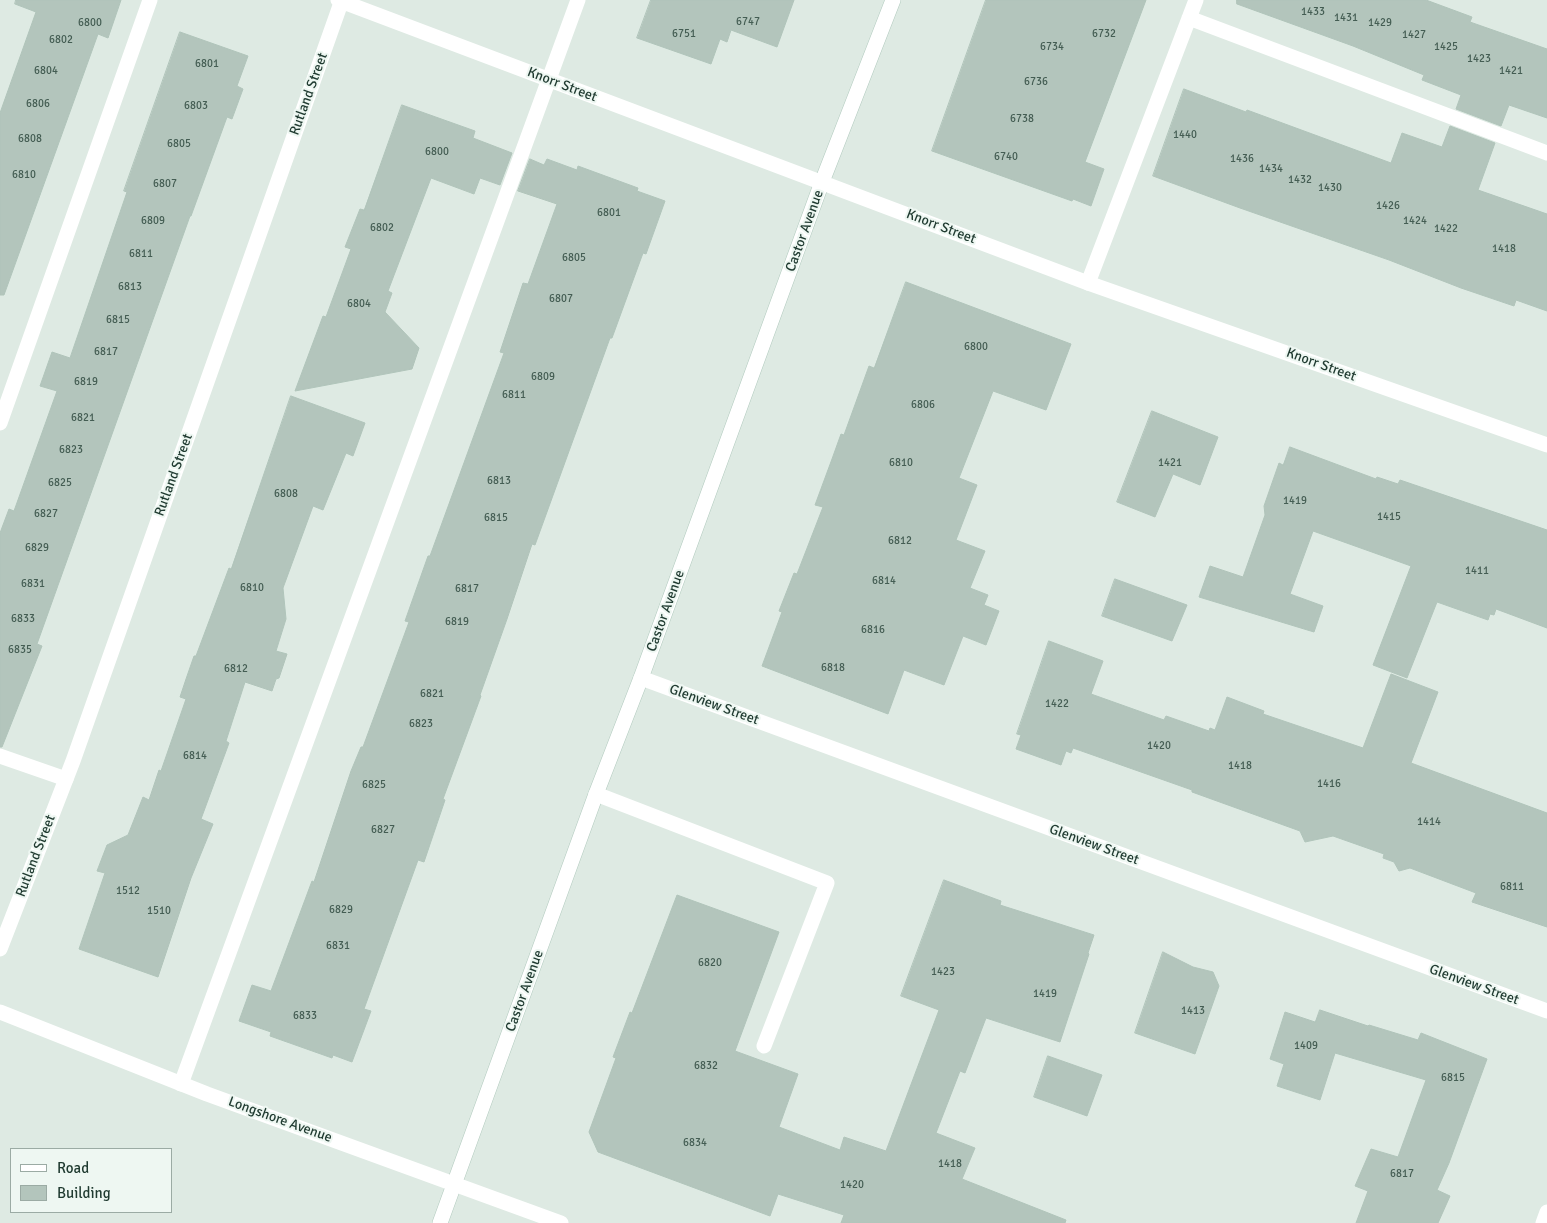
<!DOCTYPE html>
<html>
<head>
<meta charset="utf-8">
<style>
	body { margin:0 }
	#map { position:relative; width:1547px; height:1223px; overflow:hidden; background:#deeae3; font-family:Signika,sans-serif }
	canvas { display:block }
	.legend { position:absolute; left:10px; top:1148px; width:162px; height:65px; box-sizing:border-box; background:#eef7f2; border:1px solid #9baba4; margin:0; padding:6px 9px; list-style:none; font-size:15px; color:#1f3a30 }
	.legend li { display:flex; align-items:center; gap:10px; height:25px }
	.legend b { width:25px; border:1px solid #9baba4 }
</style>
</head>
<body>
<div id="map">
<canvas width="1547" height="1223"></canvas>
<ul class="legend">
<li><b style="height:6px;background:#fff"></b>Road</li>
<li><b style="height:14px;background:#b3c5bc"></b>Building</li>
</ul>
</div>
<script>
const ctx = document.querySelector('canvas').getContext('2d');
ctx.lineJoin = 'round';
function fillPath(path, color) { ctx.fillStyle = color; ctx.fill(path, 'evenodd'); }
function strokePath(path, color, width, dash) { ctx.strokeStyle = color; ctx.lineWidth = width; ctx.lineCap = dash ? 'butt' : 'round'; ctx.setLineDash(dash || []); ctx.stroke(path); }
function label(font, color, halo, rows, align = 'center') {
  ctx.font = font + ' Signika,sans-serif'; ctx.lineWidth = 4; ctx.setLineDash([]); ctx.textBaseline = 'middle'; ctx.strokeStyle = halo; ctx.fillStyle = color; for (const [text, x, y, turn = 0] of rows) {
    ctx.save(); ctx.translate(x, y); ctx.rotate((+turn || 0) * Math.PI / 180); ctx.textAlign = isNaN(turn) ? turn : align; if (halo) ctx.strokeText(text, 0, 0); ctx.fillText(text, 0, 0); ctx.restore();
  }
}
const building = new Path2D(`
	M 16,0 L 121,0 L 108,38 L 98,34 L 4,295 L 0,295 L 0,113 L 36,12 L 15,4 Z
	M 651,0 L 794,0 L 777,47 L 731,30 L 727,42 L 720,39 L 711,64 L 637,38 Z
	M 986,0 L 1146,0 L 1085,162 L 1104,169 L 1091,206 L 1073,199 L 1072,201 L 932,151 Z
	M 1237,0 L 1426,0 L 1472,17 L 1470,22 L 1547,49 L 1547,118 L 1509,105 L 1501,126 L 1456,109 L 1461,95 L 1422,80 L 1424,75 L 1353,46 L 1237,4 Z
	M 180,32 L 248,56 L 237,86 L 243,89 L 232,119 L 227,117 L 191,216 L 190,216 L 37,644 L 42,646 L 2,747 L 0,747 L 0,533 L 9,509 L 14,511 L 57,391 L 40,386 L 52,352 L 70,358 L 127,192 L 124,191 Z
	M 1184,89 L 1246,112 L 1247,110 L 1391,163 L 1402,133 L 1442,147 L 1450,126 L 1495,143 L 1478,190 L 1547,214 L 1547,311 L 1516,300 L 1514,306 L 1461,288 L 1389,260 L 1240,208 L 1153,176 Z
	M 402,105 L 475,131 L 473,138 L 512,153 L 500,185 L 480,178 L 474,194 L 431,178 L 388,291 L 392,293 L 385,312 L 419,348 L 412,369 L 295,391 L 323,316 L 326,317 L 351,249 L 345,247 L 360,209 L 364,210 Z
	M 530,159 L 544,165 L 547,159 L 577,170 L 578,166 L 638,188 L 637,191 L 665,201 L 646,254 L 643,253 L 612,338 L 610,338 L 535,545 L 532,544 L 507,619 L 480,695 L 481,696 L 443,799 L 445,800 L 424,862 L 418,860 L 364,1009 L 371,1011 L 352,1062 L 333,1055 L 332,1058 L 270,1036 L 271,1032 L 239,1021 L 252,985 L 271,991 L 312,881 L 314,882 L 351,771 L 361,747 L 363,747 L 409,622 L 405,621 L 428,556 L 430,556 L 504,353 L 500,352 L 523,283 L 528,284 L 557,204 L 518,191 Z
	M 906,282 L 1071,344 L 1046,410 L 993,391 L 959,478 L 977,485 L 956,540 L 985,551 L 970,588 L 988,595 L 984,605 L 999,611 L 986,645 L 963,636 L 944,685 L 904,670 L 888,714 L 762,666 L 782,612 L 779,611 L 794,573 L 797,574 L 823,507 L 815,505 L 832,459 L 841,434 L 844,435 L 869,366 L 874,368 Z
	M 291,396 L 365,423 L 353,456 L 346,453 L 323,510 L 313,506 L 283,588 L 286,619 L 276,651 L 287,654 L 279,678 L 276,679 L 272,691 L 245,682 L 226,741 L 229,743 L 201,819 L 213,824 L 191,878 L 158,977 L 79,949 L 105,873 L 97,871 L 107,845 L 128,835 L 143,797 L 149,800 L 159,770 L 161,771 L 186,699 L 180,697 L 186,679 L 194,656 L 196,656 L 229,568 L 231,569 Z
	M 1152,411 L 1218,437 L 1200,485 L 1173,474 L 1155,517 L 1117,502 Z
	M 1290,447 L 1376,479 L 1377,477 L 1398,484 L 1400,480 L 1547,530 L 1547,628 L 1496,609 L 1494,615 L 1490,614 L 1488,620 L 1437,602 L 1407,678 L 1373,665 L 1411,566 L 1313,531 L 1290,594 L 1323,606 L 1314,632 L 1199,597 L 1210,566 L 1243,577 L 1265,515 L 1264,506 L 1279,463 L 1283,465 Z
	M 1115,579 L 1187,605 L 1172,641 L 1102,616 Z
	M 1049,641 L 1103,661 L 1091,694 L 1164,720 L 1166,716 L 1209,731 L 1210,728 L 1215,730 L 1227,697 L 1264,711 L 1263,714 L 1363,748 L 1391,674 L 1438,692 L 1411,763 L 1547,813 L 1547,927 L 1472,902 L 1476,893 L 1410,868 L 1399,871 L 1394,862 L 1383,858 L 1384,854 L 1333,836 L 1305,842 L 1300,831 L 1192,792 L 1192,790 L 1073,748 L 1071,753 L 1066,751 L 1061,765 L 1016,749 L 1021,735 L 1017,734 Z
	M 944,880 L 1001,901 L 1000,905 L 1094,935 L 1088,953 L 1089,954 L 1060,1042 L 986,1018 L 965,1073 L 960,1071 L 936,1133 L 975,1148 L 962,1179 L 1066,1220 L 1065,1223 L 841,1223 L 844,1215 L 778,1194 L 770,1216 L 598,1152 L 589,1132 L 616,1058 L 613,1057 L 630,1012 L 632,1013 L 677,895 L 779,932 L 735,1051 L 798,1074 L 779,1127 L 840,1150 L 844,1137 L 886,1151 L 939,1010 L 901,996 Z
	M 1163,952 L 1193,967 L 1213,972 L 1219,986 L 1195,1054 L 1135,1033 Z
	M 1320,1010 L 1368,1026 L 1369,1025 L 1418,1040 L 1421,1033 L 1487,1059 L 1449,1163 L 1437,1190 L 1450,1196 L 1438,1223 L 1356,1223 L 1368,1191 L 1355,1186 L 1371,1149 L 1398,1157 L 1426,1080 L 1335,1053 L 1320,1100 L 1277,1086 L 1284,1064 L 1270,1059 L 1285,1012 L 1315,1022 Z
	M 1048,1056 L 1102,1075 L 1087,1116 L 1034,1097 Z`);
fillPath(building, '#b3c5bc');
strokePath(building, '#b0c4ba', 1);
const secondary = new Path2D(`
	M 440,1223 L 596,794 L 641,678 L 822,182 L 893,0`);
strokePath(secondary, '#b1cabe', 16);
strokePath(new Path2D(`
	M 1189,18 L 1547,153
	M 1088,283 L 1196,0
	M 0,423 L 150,0
	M 0,756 L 66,779
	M 596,794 L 827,883 L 764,1046
	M 181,1084 L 578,0`), '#fff', 15);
strokePath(new Path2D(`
	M 338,0 L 1088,283 L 1547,445
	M 641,678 L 1547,1011
	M 0,949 L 73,761 L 342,0
	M 0,1012 L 207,1094 L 561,1223
	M 1543,1223 L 1547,1212`), '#fff', 15);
strokePath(secondary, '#fff', 15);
label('11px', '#445d53', null, [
	["1433",1313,12],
	["1431",1346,18],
	["6747",748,22],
	["6800",90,23],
	["1429",1380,23],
	["6751",684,34],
	["6732",1104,34],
	["1427",1414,35],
	["6802",61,40],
	["6734",1052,47],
	["1425",1446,47],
	["1423",1479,59],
	["6801",207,64],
	["6804",46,71],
	["1421",1511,71],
	["6736",1036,82],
	["6806",38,104],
	["6803",196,106],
	["6738",1022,119],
	["1440",1185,135],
	["6808",30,139],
	["6805",179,144],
	["6800",437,152],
	["6740",1006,157],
	["1436",1242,159],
	["1434",1271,169],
	["6810",24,175],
	["1432",1300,180],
	["6807",165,184],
	["1430",1330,188],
	["1426",1388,206],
	["6801",609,213],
	["6809",153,221],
	["1424",1415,221],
	["6802",382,228],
	["1422",1446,229],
	["1418",1504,249],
	["6811",141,254],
	["6805",574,258],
	["6813",130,287],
	["6807",561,299],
	["6804",359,304],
	["6815",118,320],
	["6800",976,347],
	["6817",106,352],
	["6809",543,377],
	["6819",86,382],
	["6811",514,395],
	["6806",923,405],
	["6821",83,418],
	["6823",71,450],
	["6810",901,463],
	["1421",1170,463],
	["6813",499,481],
	["6825",60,483],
	["6808",286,494],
	["1419",1295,501],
	["6827",46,514],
	["1415",1389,517],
	["6815",496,518],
	["6812",900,541],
	["6829",37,548],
	["1411",1477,571],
	["6814",884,581],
	["6831",33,584],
	["6810",252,588],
	["6817",467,589],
	["6833",23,619],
	["6819",457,622],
	["6816",873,630],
	["6835",20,650],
	["6818",833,668],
	["6812",236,669],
	["6821",432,694],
	["1422",1057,704],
	["6823",421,724],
	["1420",1159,746],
	["6814",195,756],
	["1418",1240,766],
	["1416",1329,784],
	["6825",374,785],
	["1414",1429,822],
	["6827",383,830],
	["6811",1512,887],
	["1512",128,891],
	["6829",341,910],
	["1510",159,911],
	["6831",338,946],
	["6820",710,963],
	["1423",943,972],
	["1419",1045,994],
	["1413",1193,1011],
	["6833",305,1016],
	["1409",1306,1046],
	["6832",706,1066],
	["6815",1453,1078],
	["6834",695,1143],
	["1418",950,1164],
	["6817",1402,1174],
	["1420",852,1185]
]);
label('14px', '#1f3a30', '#eef7f2', [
	["Knorr Street",562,85,21],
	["Rutland Street",309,94,-70],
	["Knorr Street",941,227,21],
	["Castor Avenue",805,231,-70],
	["Knorr Street",1321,365,20],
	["Rutland Street",174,475,-70],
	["Castor Avenue",666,611,-70],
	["Glenview Street",714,705,20],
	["Glenview Street",1094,845,20],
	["Rutland Street",36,856,-69],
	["Glenview Street",1474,985,20],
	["Castor Avenue",525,991,-70],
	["Longshore Avenue",280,1120,20]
]);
</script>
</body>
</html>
